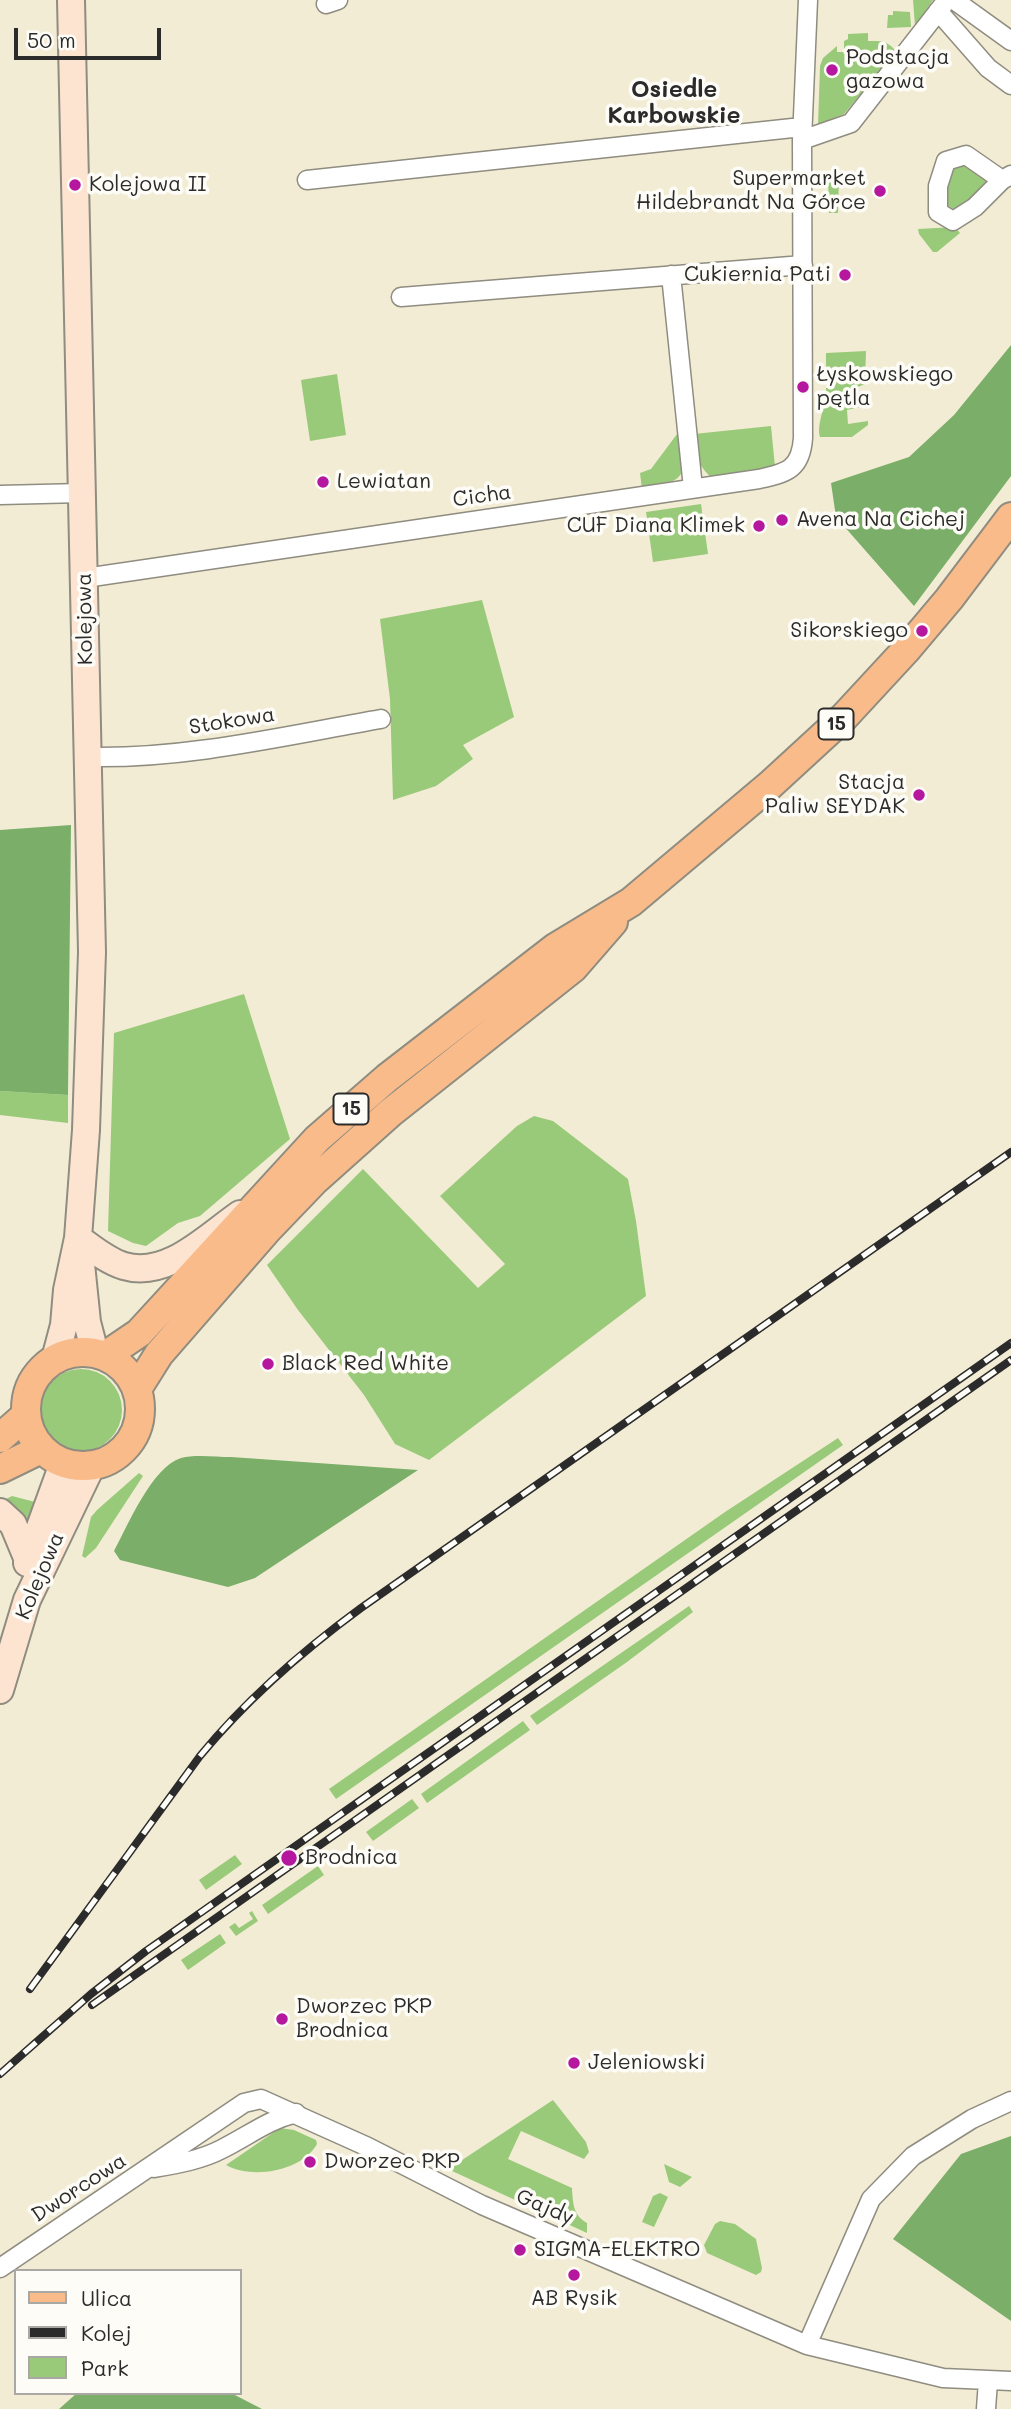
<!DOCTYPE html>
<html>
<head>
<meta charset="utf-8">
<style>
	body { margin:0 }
	#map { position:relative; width:1011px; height:2409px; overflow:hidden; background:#f3ecd5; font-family:Mali,sans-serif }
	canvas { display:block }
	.legend { position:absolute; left:14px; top:2269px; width:228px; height:126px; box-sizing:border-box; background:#fdfcf7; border:2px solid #a9a8a5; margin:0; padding:9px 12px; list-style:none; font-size:21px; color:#2b2b2b }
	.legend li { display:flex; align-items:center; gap:14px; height:35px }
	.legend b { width:35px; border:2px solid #a9a8a5 }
	.scale { position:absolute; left:14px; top:28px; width:147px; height:32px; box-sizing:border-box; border:4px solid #2b2b2b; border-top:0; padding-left:9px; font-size:21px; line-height:24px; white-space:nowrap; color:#2b2b2b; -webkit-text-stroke:5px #fdfcf7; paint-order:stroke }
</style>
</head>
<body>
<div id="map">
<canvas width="1011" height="2409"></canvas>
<ul class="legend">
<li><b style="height:9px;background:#fabb8b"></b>Ulica</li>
<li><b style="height:9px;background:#2b2b2b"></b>Kolej</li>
<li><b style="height:19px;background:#99ca79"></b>Park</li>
</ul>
<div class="scale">50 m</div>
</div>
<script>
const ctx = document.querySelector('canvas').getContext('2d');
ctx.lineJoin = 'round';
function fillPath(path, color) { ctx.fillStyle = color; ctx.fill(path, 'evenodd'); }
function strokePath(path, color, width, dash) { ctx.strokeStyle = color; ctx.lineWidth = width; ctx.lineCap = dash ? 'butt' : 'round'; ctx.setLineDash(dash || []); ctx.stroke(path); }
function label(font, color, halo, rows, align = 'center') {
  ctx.font = font + ' Mali,sans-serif'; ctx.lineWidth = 7; ctx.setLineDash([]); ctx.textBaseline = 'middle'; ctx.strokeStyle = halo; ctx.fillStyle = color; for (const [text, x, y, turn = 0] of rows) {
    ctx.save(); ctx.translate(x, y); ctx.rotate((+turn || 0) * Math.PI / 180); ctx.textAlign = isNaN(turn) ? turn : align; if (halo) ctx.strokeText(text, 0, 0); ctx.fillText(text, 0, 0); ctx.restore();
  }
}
fillPath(new Path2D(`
	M 913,0 L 933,0 L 915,26 Z
	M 893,11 L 910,12 L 911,27 L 887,28 L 888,15 L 893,15 Z
	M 868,33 L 868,41 C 879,41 886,40 894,49 L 894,54 L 844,114 L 818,125 L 820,66 L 823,58 L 837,46 L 837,52 L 844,52 L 844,41 L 848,39 L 848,34 Z
	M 963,159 L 986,177 L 987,186 L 965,206 L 953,209 L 947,205 L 947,172 Z
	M 839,176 L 838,213 L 829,213 L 828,177 Z
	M 955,227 L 960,233 L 937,252 L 933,252 L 919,234 L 918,229 Z
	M 866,351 L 865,384 L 858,387 L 861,407 L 847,410 L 848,424 L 868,421 L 868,425 L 852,437 L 820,437 C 816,424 827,404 826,388 L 832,388 L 832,373 L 826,373 L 826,353 Z
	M 337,374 L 346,435 L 310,441 L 301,380 Z
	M 771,426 L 775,467 L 713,479 C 696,464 696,455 694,434 Z
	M 680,430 C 684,476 692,480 642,489 L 640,473 L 651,469 Z
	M 701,504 L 708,554 L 653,562 L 646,512 Z
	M 482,600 L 514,717 L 463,745 L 473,759 L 436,786 L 393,800 L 390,699 L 380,619 Z
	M 244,994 L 290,1139 L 200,1216 L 178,1223 L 146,1246 L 133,1243 L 108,1231 L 114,1033 Z
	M 0,1091 L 68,1095 L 68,1123 L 0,1115 Z
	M 534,1116 L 553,1121 L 628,1179 L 636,1221 L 646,1296 L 429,1460 L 395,1444 L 364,1395 L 298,1310 L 267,1265 L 363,1169 L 478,1288 L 505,1264 L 440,1196 L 517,1126 Z
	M40 1410a41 41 0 1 1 82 0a41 41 0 1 1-82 0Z
	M 838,1438 L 843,1445 L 336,1799 L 329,1789 L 725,1512 Z
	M 139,1473 L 143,1476 L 96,1548 L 85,1558 L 82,1556 L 91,1517 L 97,1510 Z
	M 12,1496 L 43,1504 L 30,1533 L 0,1502 Z
	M 689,1606 L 693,1612 L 627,1662 L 537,1725 L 530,1716 Z
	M 523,1721 L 530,1730 L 427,1803 L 421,1794 Z
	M 412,1799 L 419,1808 L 373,1841 L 366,1832 Z
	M 235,1855 L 242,1864 L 206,1890 L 199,1880 Z
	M 318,1866 L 324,1875 L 268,1914 L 262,1905 Z
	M 252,1911 L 258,1921 L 236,1936 L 229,1927 L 235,1923 L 239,1928 L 253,1919 L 249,1913 Z
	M 220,1934 L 226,1943 L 188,1970 L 181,1960 Z
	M 553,2100 L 586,2142 L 589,2152 L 584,2159 L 521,2131 L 508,2159 L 572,2188 C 573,2204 573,2215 587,2223 L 587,2233 L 452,2171 L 453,2166 Z
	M 280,2128 L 294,2130 L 316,2140 L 317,2144 C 302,2171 253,2180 226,2165 Z
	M 664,2164 L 692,2177 L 680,2187 L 669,2182 Z
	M 660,2193 L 668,2197 L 654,2227 L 642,2222 L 653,2196 Z
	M 720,2221 L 735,2224 L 756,2239 L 762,2268 L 761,2272 L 756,2275 L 707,2253 L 704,2245 L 715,2224 Z`), '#99ca79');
fillPath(new Path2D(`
	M 1011,345 L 1011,476 L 914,606 L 836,517 L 831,483 L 909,457 L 954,415 Z
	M 71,825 L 68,1095 L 0,1091 L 0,830 Z
	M 231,1457 L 418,1470 L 255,1578 L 228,1587 L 120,1560 L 114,1551 C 128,1525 152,1467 181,1458 C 195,1454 216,1457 231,1457 Z
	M 1011,2136 L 1011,2321 L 893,2239 L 961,2154 Z
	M 77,2393 L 231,2393 L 262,2409 L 59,2409 Z`), '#7aae69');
const street = new Path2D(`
	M 954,0 L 1011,41
	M 326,4 L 338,0
	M 938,11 L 988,68 L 1011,85
	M 802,140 L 851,123 L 947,0
	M 307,180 L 802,127
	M 1002,180 L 966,155 L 946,161 L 938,186 L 938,212 L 953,221 L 975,207 L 1002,180 L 1011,175
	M 671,275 L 693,488
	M 401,297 L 803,265
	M 0,495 L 82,493
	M 85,578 L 759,479 C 787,473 801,469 803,438 L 802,140 L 808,0
	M 89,757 C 187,759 284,736 381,719
	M 154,2168 C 177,2164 201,2160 222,2149 C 248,2136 268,2120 296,2113
	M 0,2268 L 244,2103 L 261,2099 L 368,2147 L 482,2205 L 807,2345 L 943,2378 L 1011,2381
	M 807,2345 L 871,2199 L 913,2156 L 972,2119 L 1011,2101
	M 986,2409 L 988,2381`);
const secondary = new Path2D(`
	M 78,1238 C 92,1248 107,1261 124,1266 C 167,1279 208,1236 240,1214
	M 81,1264 L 87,1322 L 95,1353
	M 55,1359 L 64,1325 L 67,1290 L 78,1238 L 86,1130 L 92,952 L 71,0
	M 0,1512 L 13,1524 L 28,1560
	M 27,1563 L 63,1464
	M 0,1690 L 27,1600 L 91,1467`);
const primary = new Path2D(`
	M26 1409a57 57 0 1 1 114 0a57 57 0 1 1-114 0Z
	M 105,1356 L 139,1333 L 317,1139 L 387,1078 L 555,948 L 631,902 L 770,785 L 844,717 L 906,650 L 949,599 L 1011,517
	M 137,1389 L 159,1354 L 267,1230 L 315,1180 L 390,1113 L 573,968 L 613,922
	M 0,1438 L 25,1416
	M 0,1469 L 41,1449`);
strokePath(street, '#8f8c80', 21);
strokePath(secondary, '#8f8c80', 30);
strokePath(primary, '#8f8c80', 32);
strokePath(street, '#fff', 18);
strokePath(secondary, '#fde4d1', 26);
strokePath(primary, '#fabb8b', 28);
const rail = new Path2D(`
	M 30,1989 L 200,1756 C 247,1699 301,1652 361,1608 L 1011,1152
	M 92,2005 L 1011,1360
	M 0,2074 L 91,1994 L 146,1951 L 1011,1343`);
strokePath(rail, '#2b2b2b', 8);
strokePath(rail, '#fdfcf7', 5, [16]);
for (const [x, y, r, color] of [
	[832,70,7,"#b5179e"],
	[75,185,7,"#b5179e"],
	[880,191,7,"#b5179e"],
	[845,275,7,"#b5179e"],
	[803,387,7,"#b5179e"],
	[323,482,7,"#b5179e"],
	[782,520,7,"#b5179e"],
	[759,526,7,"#b5179e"],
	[922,631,7,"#b5179e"],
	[919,795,7,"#b5179e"],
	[268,1364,7,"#b5179e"],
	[289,1858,9,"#b5179e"],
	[282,2019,7,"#b5179e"],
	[574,2063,7,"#b5179e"],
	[310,2162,7,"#b5179e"],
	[520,2250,7,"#b5179e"],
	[574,2275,7,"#b5179e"]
]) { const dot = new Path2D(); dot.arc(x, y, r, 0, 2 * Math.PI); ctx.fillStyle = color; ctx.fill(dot); strokePath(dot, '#fdfcf7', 2.5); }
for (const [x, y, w] of [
	[836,724,35],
	[351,1109,35]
]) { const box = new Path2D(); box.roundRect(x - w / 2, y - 15.5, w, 31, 5); ctx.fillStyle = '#fdfcf7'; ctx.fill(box); strokePath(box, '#2b2b2b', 2); }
label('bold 19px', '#2b2b2b', null, [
	["15",836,724],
	["15",351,1109]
]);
label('21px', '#2b2b2b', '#fdfcf7', [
	["Podstacja",846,58],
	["gazowa",846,82],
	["Supermarket",866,179,"right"],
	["Hildebrandt Na Górce",866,203,"right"],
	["Kolejowa II",89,185],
	["Cukiernia Pati",831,275,"right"],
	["Łyskowskiego",817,375],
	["pętla",817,399],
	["Lewiatan",337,482],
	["Avena Na Cichej",796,520],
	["CUF Diana Klimek",745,526,"right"],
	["Sikorskiego",908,631,"right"],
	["Stacja",905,783,"right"],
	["Paliw SEYDAK",905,807,"right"],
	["Black Red White",282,1364],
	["Brodnica",305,1858],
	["Dworzec PKP",296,2007],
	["Brodnica",296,2031],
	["Jeleniowski",588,2063],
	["Dworzec PKP",324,2162],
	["SIGMA-ELEKTRO",534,2250],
	["AB Rysik",574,2299,"center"]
], 'left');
label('21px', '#2b2b2b', '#fdfcf7', [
	["Cicha",482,496,-8],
	["Kolejowa",85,619,-91],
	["Stokowa",232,721,-9],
	["Kolejowa",40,1576,-67],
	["Dworcowa",79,2188,-33],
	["Gajdy",545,2207,23]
]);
label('bold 23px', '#2b2b2b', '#fdfcf7', [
	["Osiedle",674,90],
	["Karbowskie",674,116]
]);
</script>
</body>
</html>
